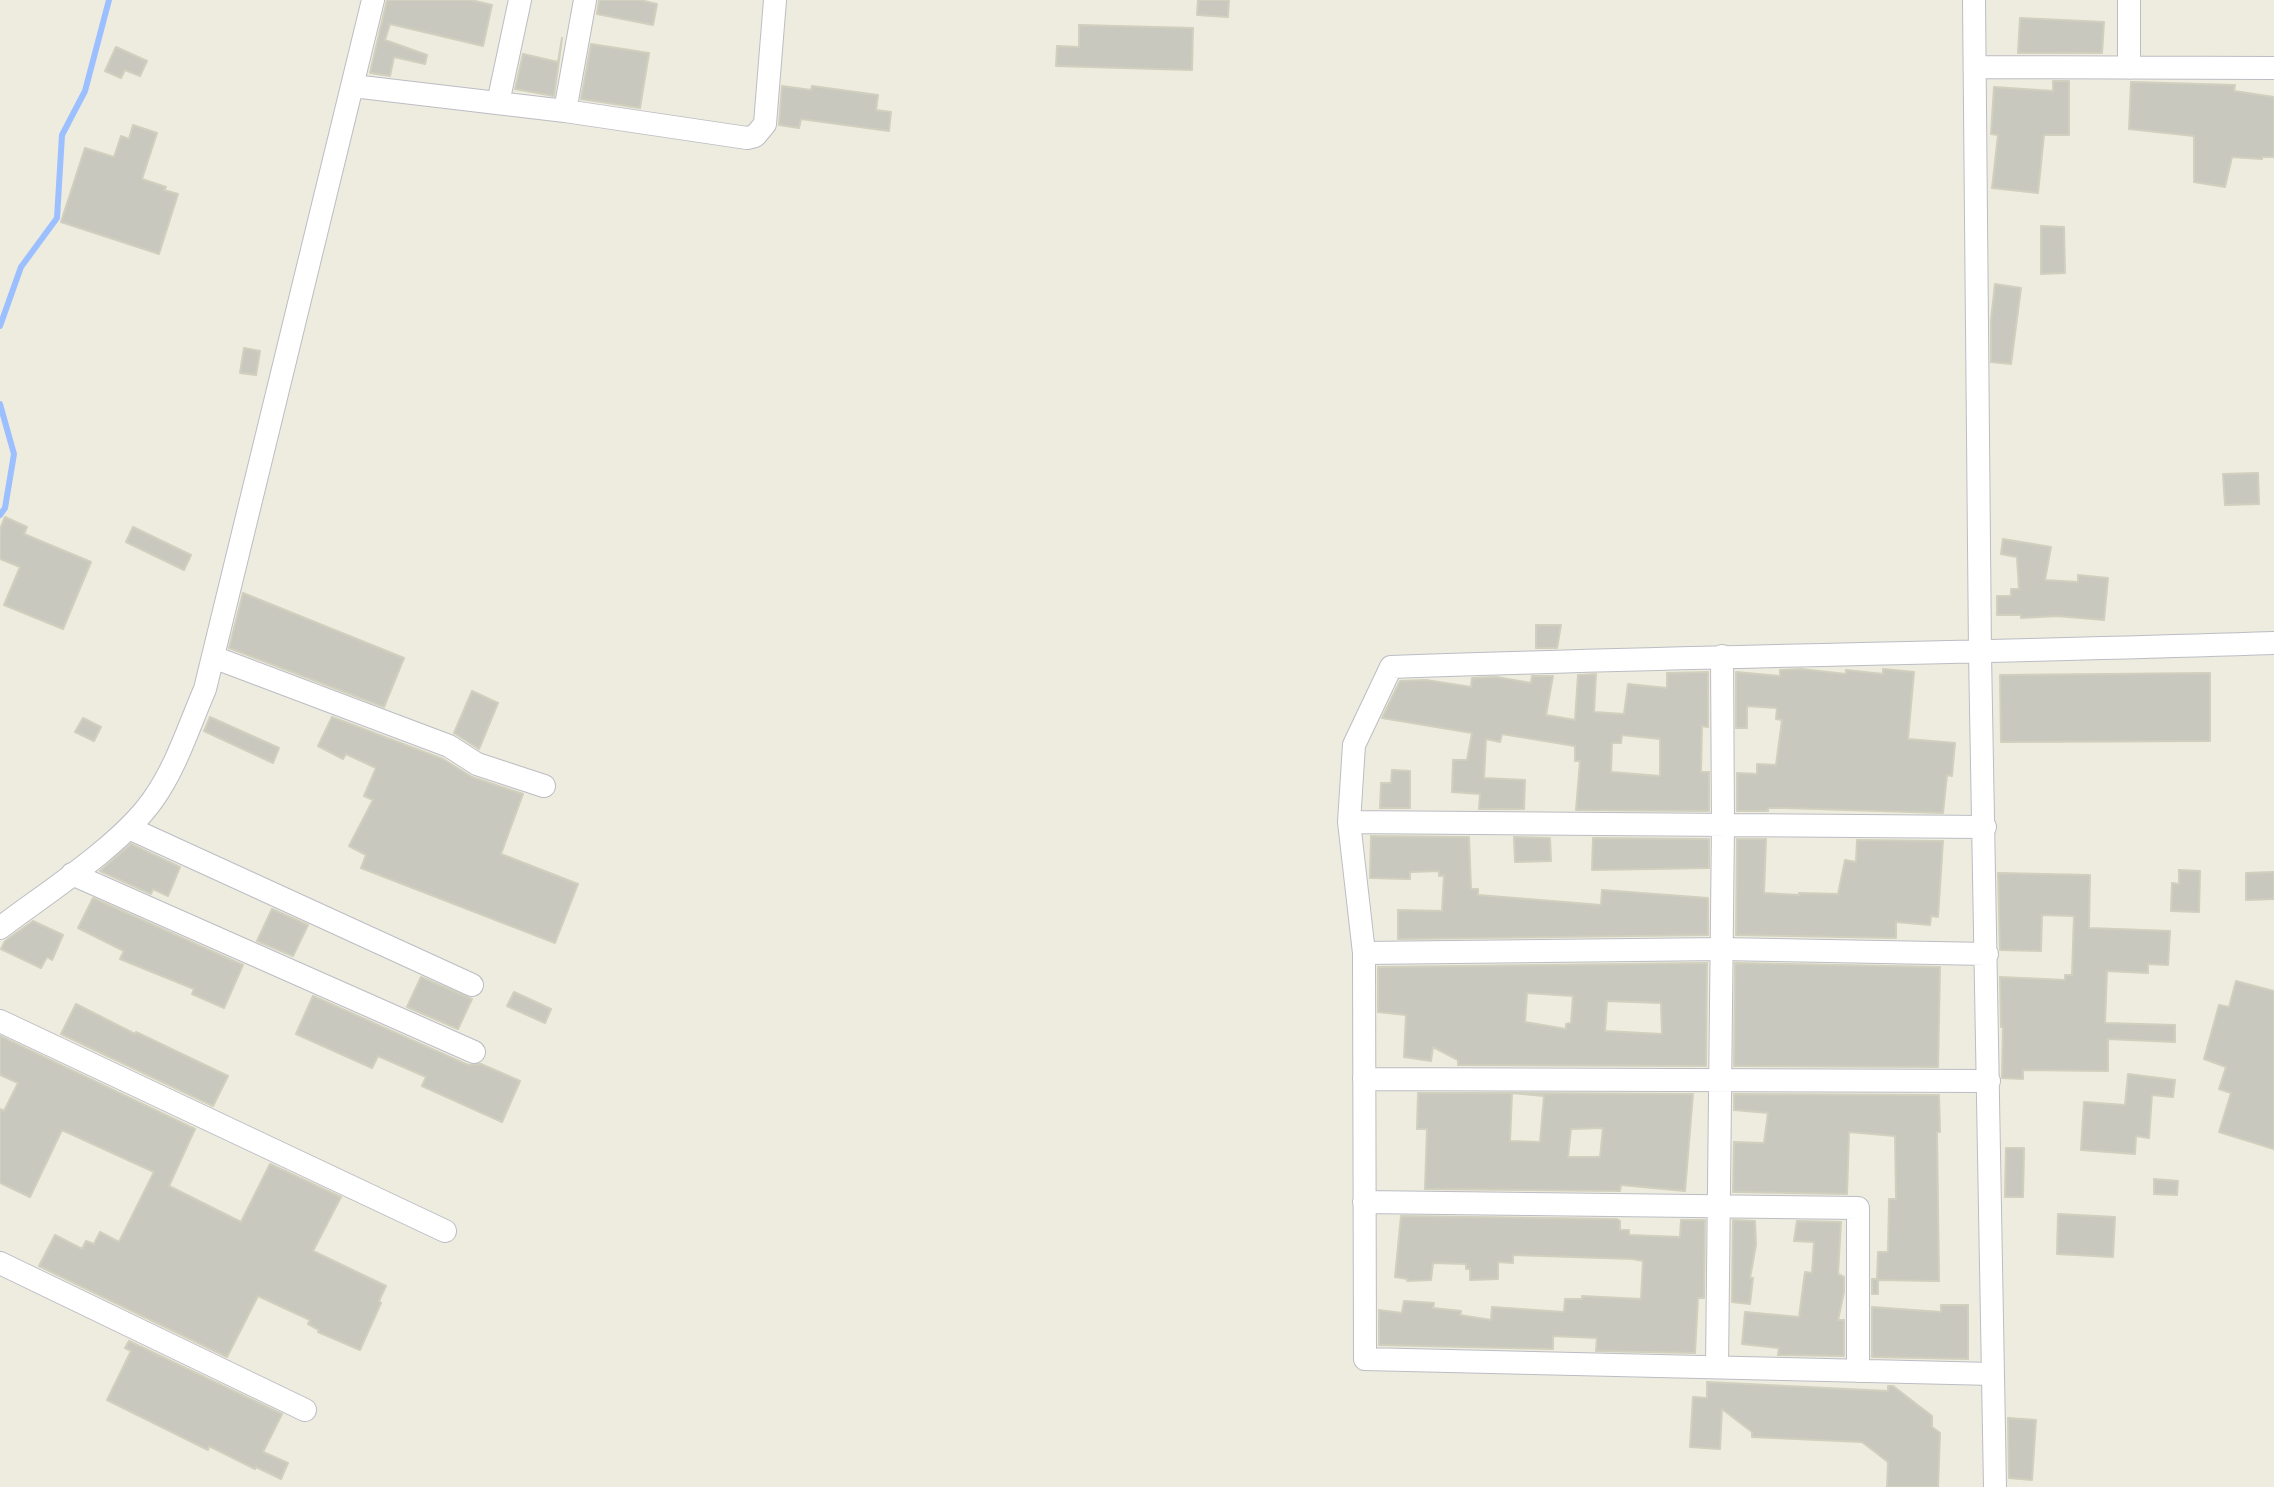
<!DOCTYPE html>
<html>
<head>
<meta charset="utf-8">
<style>
	body { margin:0 }
	canvas { display:block; background:#edecde }
</style>
</head>
<body>
<canvas width="2274" height="1487"></canvas>
<script>
const ctx = document.querySelector('canvas').getContext('2d');
ctx.lineJoin = 'round';
function strokePath(path, color, width, dash) { ctx.strokeStyle = color; ctx.lineWidth = width; ctx.lineCap = dash ? 'butt' : 'round'; ctx.setLineDash(dash || []); ctx.stroke(path); }
function fillPath(path, color) { ctx.fillStyle = color; ctx.fill(path, 'evenodd'); }
strokePath(new Path2D(`
	M 0,326 L 21,267 L 57,218 L 62,135 L 85,91 L 109,0
	M 0,404 L 14,454 L 5,508 L 0,515`), '#9cc0ff', 6);
const building = new Path2D(`
	M 387,0 L 471,0 L 492,5 L 483,46 L 390,24 L 385,40 L 427,55 L 425,64 L 394,57 L 390,76 L 370,73 Z
	M 599,0 L 640,0 L 657,4 L 653,25 L 597,14 Z
	M 1198,0 L 1229,0 L 1228,17 L 1197,15 Z
	M 2020,18 L 2104,22 L 2102,53 L 2018,53 Z
	M 1079,25 L 1193,28 L 1192,70 L 1056,66 L 1057,46 L 1079,47 Z
	M 562,38 L 554,96 L 515,89 L 523,54 L 558,62 Z
	M 591,44 L 649,53 L 640,108 L 581,99 Z
	M 116,47 L 147,61 L 140,76 L 125,70 L 121,78 L 105,71 Z
	M 2053,81 L 2069,81 L 2069,135 L 2044,135 L 2038,193 L 1992,188 L 1998,135 L 1991,134 L 1994,87 L 2053,91 Z
	M 2131,82 L 2235,85 L 2234,91 L 2274,97 L 2274,157 L 2262,157 L 2262,159 L 2232,157 L 2225,187 L 2194,182 L 2194,136 L 2129,129 Z
	M 782,86 L 811,90 L 812,86 L 878,95 L 876,110 L 891,112 L 889,131 L 801,119 L 799,128 L 779,125 Z
	M 133,125 L 157,133 L 142,179 L 166,187 L 164,190 L 178,194 L 159,254 L 61,222 L 85,148 L 114,157 L 121,136 L 129,139 Z
	M 2041,226 L 2064,227 L 2065,273 L 2041,274 Z
	M 1995,284 L 2021,288 L 2011,364 L 1991,362 L 1991,320 Z
	M 244,348 L 260,351 L 256,375 L 240,373 Z
	M 2258,473 L 2259,504 L 2225,505 L 2223,474 Z
	M 5,517 L 27,527 L 24,534 L 91,562 L 63,629 L 4,605 L 20,567 L 0,559 L 0,529 Z
	M 133,527 L 191,555 L 184,570 L 126,542 Z
	M 2003,539 L 2051,547 L 2045,580 L 2078,582 L 2078,575 L 2108,578 L 2104,620 L 2057,616 L 2021,618 L 2021,615 L 1997,615 L 1997,596 L 2011,596 L 2011,589 L 2019,589 L 2017,557 L 2001,554 Z
	M 243,593 L 404,658 L 384,707 L 229,648 Z
	M 1536,625 L 1561,625 L 1557,648 L 1536,648 Z
	M 1801,669 L 1846,674 L 1846,670 L 1883,674 L 1883,669 L 1914,672 L 1908,739 L 1955,743 L 1952,776 L 1947,775 L 1943,813 L 1785,808 L 1768,808 L 1768,811 L 1737,811 L 1737,773 L 1757,774 L 1757,764 L 1776,765 L 1782,720 L 1776,719 L 1777,708 L 1747,706 L 1747,728 L 1736,728 L 1736,672 L 1780,676 L 1780,670 Z
	M 1708,672 L 1708,727 L 1702,726 L 1701,772 L 1709,772 L 1709,811 L 1576,810 L 1580,761 L 1575,761 L 1575,746 L 1502,734 L 1500,742 L 1486,739 L 1484,778 L 1525,780 L 1524,809 L 1479,809 L 1480,794 L 1452,792 L 1453,760 L 1467,760 L 1472,733 L 1382,718 L 1400,681 L 1426,680 L 1471,687 L 1472,678 L 1496,677 L 1531,683 L 1532,676 L 1553,676 L 1546,715 L 1575,720 L 1578,675 L 1596,674 L 1594,712 L 1624,714 L 1628,684 L 1667,688 L 1667,673 ZM 1622,735 L 1660,739 L 1660,776 L 1611,772 L 1612,743 L 1621,743 Z
	M 2210,673 L 2210,741 L 2001,742 L 2000,675 Z
	M 472,691 L 498,703 L 479,749 L 454,733 Z
	M 210,717 L 279,748 L 273,763 L 204,731 Z
	M 332,717 L 443,759 L 472,777 L 523,794 L 501,854 L 578,884 L 555,943 L 361,868 L 366,855 L 349,846 L 373,800 L 364,796 L 376,768 L 346,754 L 343,759 L 318,746 Z
	M 83,718 L 101,727 L 94,741 L 75,732 Z
	M 1392,770 L 1410,771 L 1410,808 L 1380,808 L 1381,783 L 1391,783 Z
	M 1371,836 L 1469,837 L 1471,889 L 1478,889 L 1478,895 L 1601,905 L 1602,890 L 1708,898 L 1708,935 L 1398,939 L 1398,910 L 1442,911 L 1444,875 L 1439,876 L 1439,871 L 1410,872 L 1410,879 L 1370,878 Z
	M 1514,837 L 1550,838 L 1551,861 L 1515,862 Z
	M 1593,838 L 1709,839 L 1709,868 L 1592,870 Z
	M 1737,839 L 1766,839 L 1764,893 L 1799,895 L 1799,893 L 1838,894 L 1845,860 L 1856,862 L 1857,840 L 1943,841 L 1938,917 L 1931,916 L 1930,925 L 1896,922 L 1896,938 L 1736,935 Z
	M 131,844 L 180,867 L 168,896 L 153,889 L 151,894 L 100,871 Z
	M 2179,870 L 2200,871 L 2199,912 L 2171,911 L 2172,883 L 2179,884 Z
	M 2274,872 L 2274,899 L 2246,900 L 2246,873 Z
	M 1998,873 L 2090,875 L 2089,928 L 2170,931 L 2168,965 L 2148,964 L 2148,973 L 2107,971 L 2105,1023 L 2175,1025 L 2175,1042 L 2108,1039 L 2108,1071 L 2023,1070 L 2023,1079 L 2002,1078 L 2003,1027 L 2001,1027 L 2000,977 L 2065,980 L 2065,975 L 2072,975 L 2074,916 L 2042,915 L 2041,951 L 2000,950 Z
	M 93,898 L 243,965 L 224,1008 L 192,994 L 194,989 L 120,959 L 124,951 L 78,928 Z
	M 272,909 L 308,925 L 293,956 L 257,941 Z
	M 33,921 L 63,935 L 52,960 L 47,957 L 41,968 L 1,949 L 5,941 Z
	M 1707,963 L 1706,1066 L 1458,1065 L 1458,1060 L 1433,1047 L 1431,1061 L 1404,1057 L 1406,1015 L 1378,1012 L 1378,967 ZM 1527,993 L 1573,996 L 1571,1023 L 1566,1024 L 1566,1029 L 1525,1022 ZM 1607,1001 L 1661,1003 L 1662,1034 L 1605,1031 Z
	M 1735,963 L 1940,967 L 1938,1067 L 1734,1066 Z
	M 421,977 L 472,999 L 458,1029 L 407,1007 Z
	M 2236,981 L 2274,991 L 2274,1149 L 2219,1132 L 2231,1093 L 2219,1089 L 2226,1067 L 2204,1059 L 2219,1005 L 2229,1007 Z
	M 514,992 L 551,1009 L 545,1023 L 507,1006 Z
	M 313,996 L 468,1065 L 481,1064 L 520,1081 L 502,1122 L 422,1086 L 426,1077 L 378,1056 L 372,1068 L 296,1034 Z
	M 76,1004 L 135,1034 L 136,1032 L 228,1076 L 213,1106 L 61,1034 Z
	M 0,1036 L 195,1129 L 169,1186 L 241,1222 L 270,1164 L 341,1197 L 313,1251 L 386,1286 L 379,1301 L 381,1303 L 360,1350 L 318,1332 L 319,1330 L 308,1324 L 310,1320 L 258,1296 L 227,1357 L 39,1266 L 55,1235 L 82,1249 L 86,1241 L 94,1244 L 100,1232 L 119,1242 L 154,1172 L 62,1130 L 30,1197 L 0,1183 L 0,1109 L 4,1111 L 18,1083 L 0,1075 Z
	M 2128,1074 L 2175,1080 L 2173,1097 L 2152,1095 L 2149,1138 L 2136,1136 L 2135,1154 L 2081,1150 L 2084,1102 L 2125,1105 Z
	M 1418,1093 L 1512,1093 L 1510,1141 L 1540,1142 L 1544,1096 L 1512,1093 L 1693,1094 L 1685,1191 L 1621,1185 L 1620,1191 L 1425,1189 L 1427,1129 L 1417,1129 ZM 1603,1128 L 1600,1157 L 1568,1157 L 1571,1129 Z
	M 1734,1094 L 1939,1095 L 1940,1132 L 1937,1132 L 1939,1281 L 1878,1280 L 1878,1294 L 1872,1294 L 1872,1279 L 1877,1279 L 1878,1252 L 1888,1252 L 1889,1199 L 1896,1199 L 1895,1136 L 1849,1132 L 1847,1194 L 1733,1192 L 1734,1142 L 1764,1143 L 1768,1113 L 1734,1110 Z
	M 2006,1148 L 2024,1148 L 2023,1197 L 2005,1197 Z
	M 2154,1179 L 2178,1181 L 2177,1195 L 2154,1194 Z
	M 2058,1214 L 2115,1217 L 2113,1257 L 2057,1254 Z
	M 1401,1216 L 1617,1219 L 1620,1221 L 1620,1230 L 1629,1230 L 1629,1235 L 1680,1237 L 1681,1220 L 1705,1220 L 1704,1298 L 1698,1298 L 1695,1353 L 1596,1351 L 1597,1338 L 1553,1336 L 1553,1349 L 1379,1345 L 1379,1310 L 1402,1313 L 1404,1301 L 1434,1303 L 1433,1308 L 1461,1311 L 1460,1315 L 1491,1320 L 1492,1307 L 1564,1312 L 1565,1299 L 1582,1299 L 1582,1296 L 1641,1299 L 1643,1261 L 1633,1259 L 1513,1255 L 1513,1263 L 1498,1262 L 1498,1279 L 1470,1280 L 1470,1269 L 1466,1269 L 1466,1264 L 1433,1263 L 1431,1280 L 1407,1281 L 1408,1279 L 1395,1277 Z
	M 1733,1220 L 1755,1221 L 1756,1245 L 1750,1278 L 1753,1278 L 1750,1304 L 1732,1302 Z
	M 1797,1221 L 1841,1222 L 1838,1274 L 1844,1277 L 1844,1292 L 1838,1320 L 1844,1320 L 1844,1356 L 1778,1355 L 1779,1348 L 1742,1344 L 1745,1312 L 1799,1317 L 1805,1272 L 1812,1273 L 1814,1242 L 1794,1241 Z
	M 1941,1305 L 1968,1305 L 1968,1359 L 1872,1357 L 1872,1307 L 1941,1312 Z
	M 129,1341 L 282,1414 L 263,1452 L 288,1463 L 281,1479 L 256,1467 L 255,1469 L 209,1446 L 208,1450 L 107,1400 L 131,1351 L 125,1348 Z
	M 1707,1382 L 1888,1391 L 1888,1386 L 1893,1386 L 1932,1416 L 1932,1427 L 1940,1433 L 1938,1487 L 1887,1487 L 1888,1462 L 1862,1442 L 1752,1437 L 1752,1432 L 1722,1409 L 1720,1449 L 1690,1447 L 1693,1397 L 1707,1398 Z
	M 2008,1418 L 2036,1420 L 2032,1480 L 2009,1478 Z`);
fillPath(building, '#c9c8be');
strokePath(building, '#d1cfbd', 2);
const minor = new Path2D(`
	M 1974,0 L 1980,653 L 1995,1487
	M 1975,67 L 2274,68
	M 2129,68 L 2129,0
	M 353,86 L 565,111 L 747,138 L 755,136 L 765,124 L 775,0
	M 498,103 L 520,0
	M 565,111 L 585,0
	M 213,657 L 449,746 L 477,764 L 544,786
	M 1349,822 L 1985,827
	M 129,828 L 472,985
	M 72,874 L 474,1052
	M 0,928 C 46,893 120,846 152,801 C 176,768 189,726 205,689 L 373,0
	M 1364,953 L 1722,949 L 1987,954
	M 0,1021 L 445,1231
	M 1364,1079 L 1989,1081
	M 1364,1202 L 1858,1208 L 1858,1371
	M 0,1263 L 305,1410
	M 1717,1367 L 1723,825 L 1722,656
	M 1993,1374 L 1365,1359 L 1364,953 L 1349,822 L 1354,745 L 1391,667 C 1685,656 1980,653 2274,643`);
strokePath(minor, '#bcbdc4', 24);
strokePath(minor, '#fff', 22);
</script>
</body>
</html>
